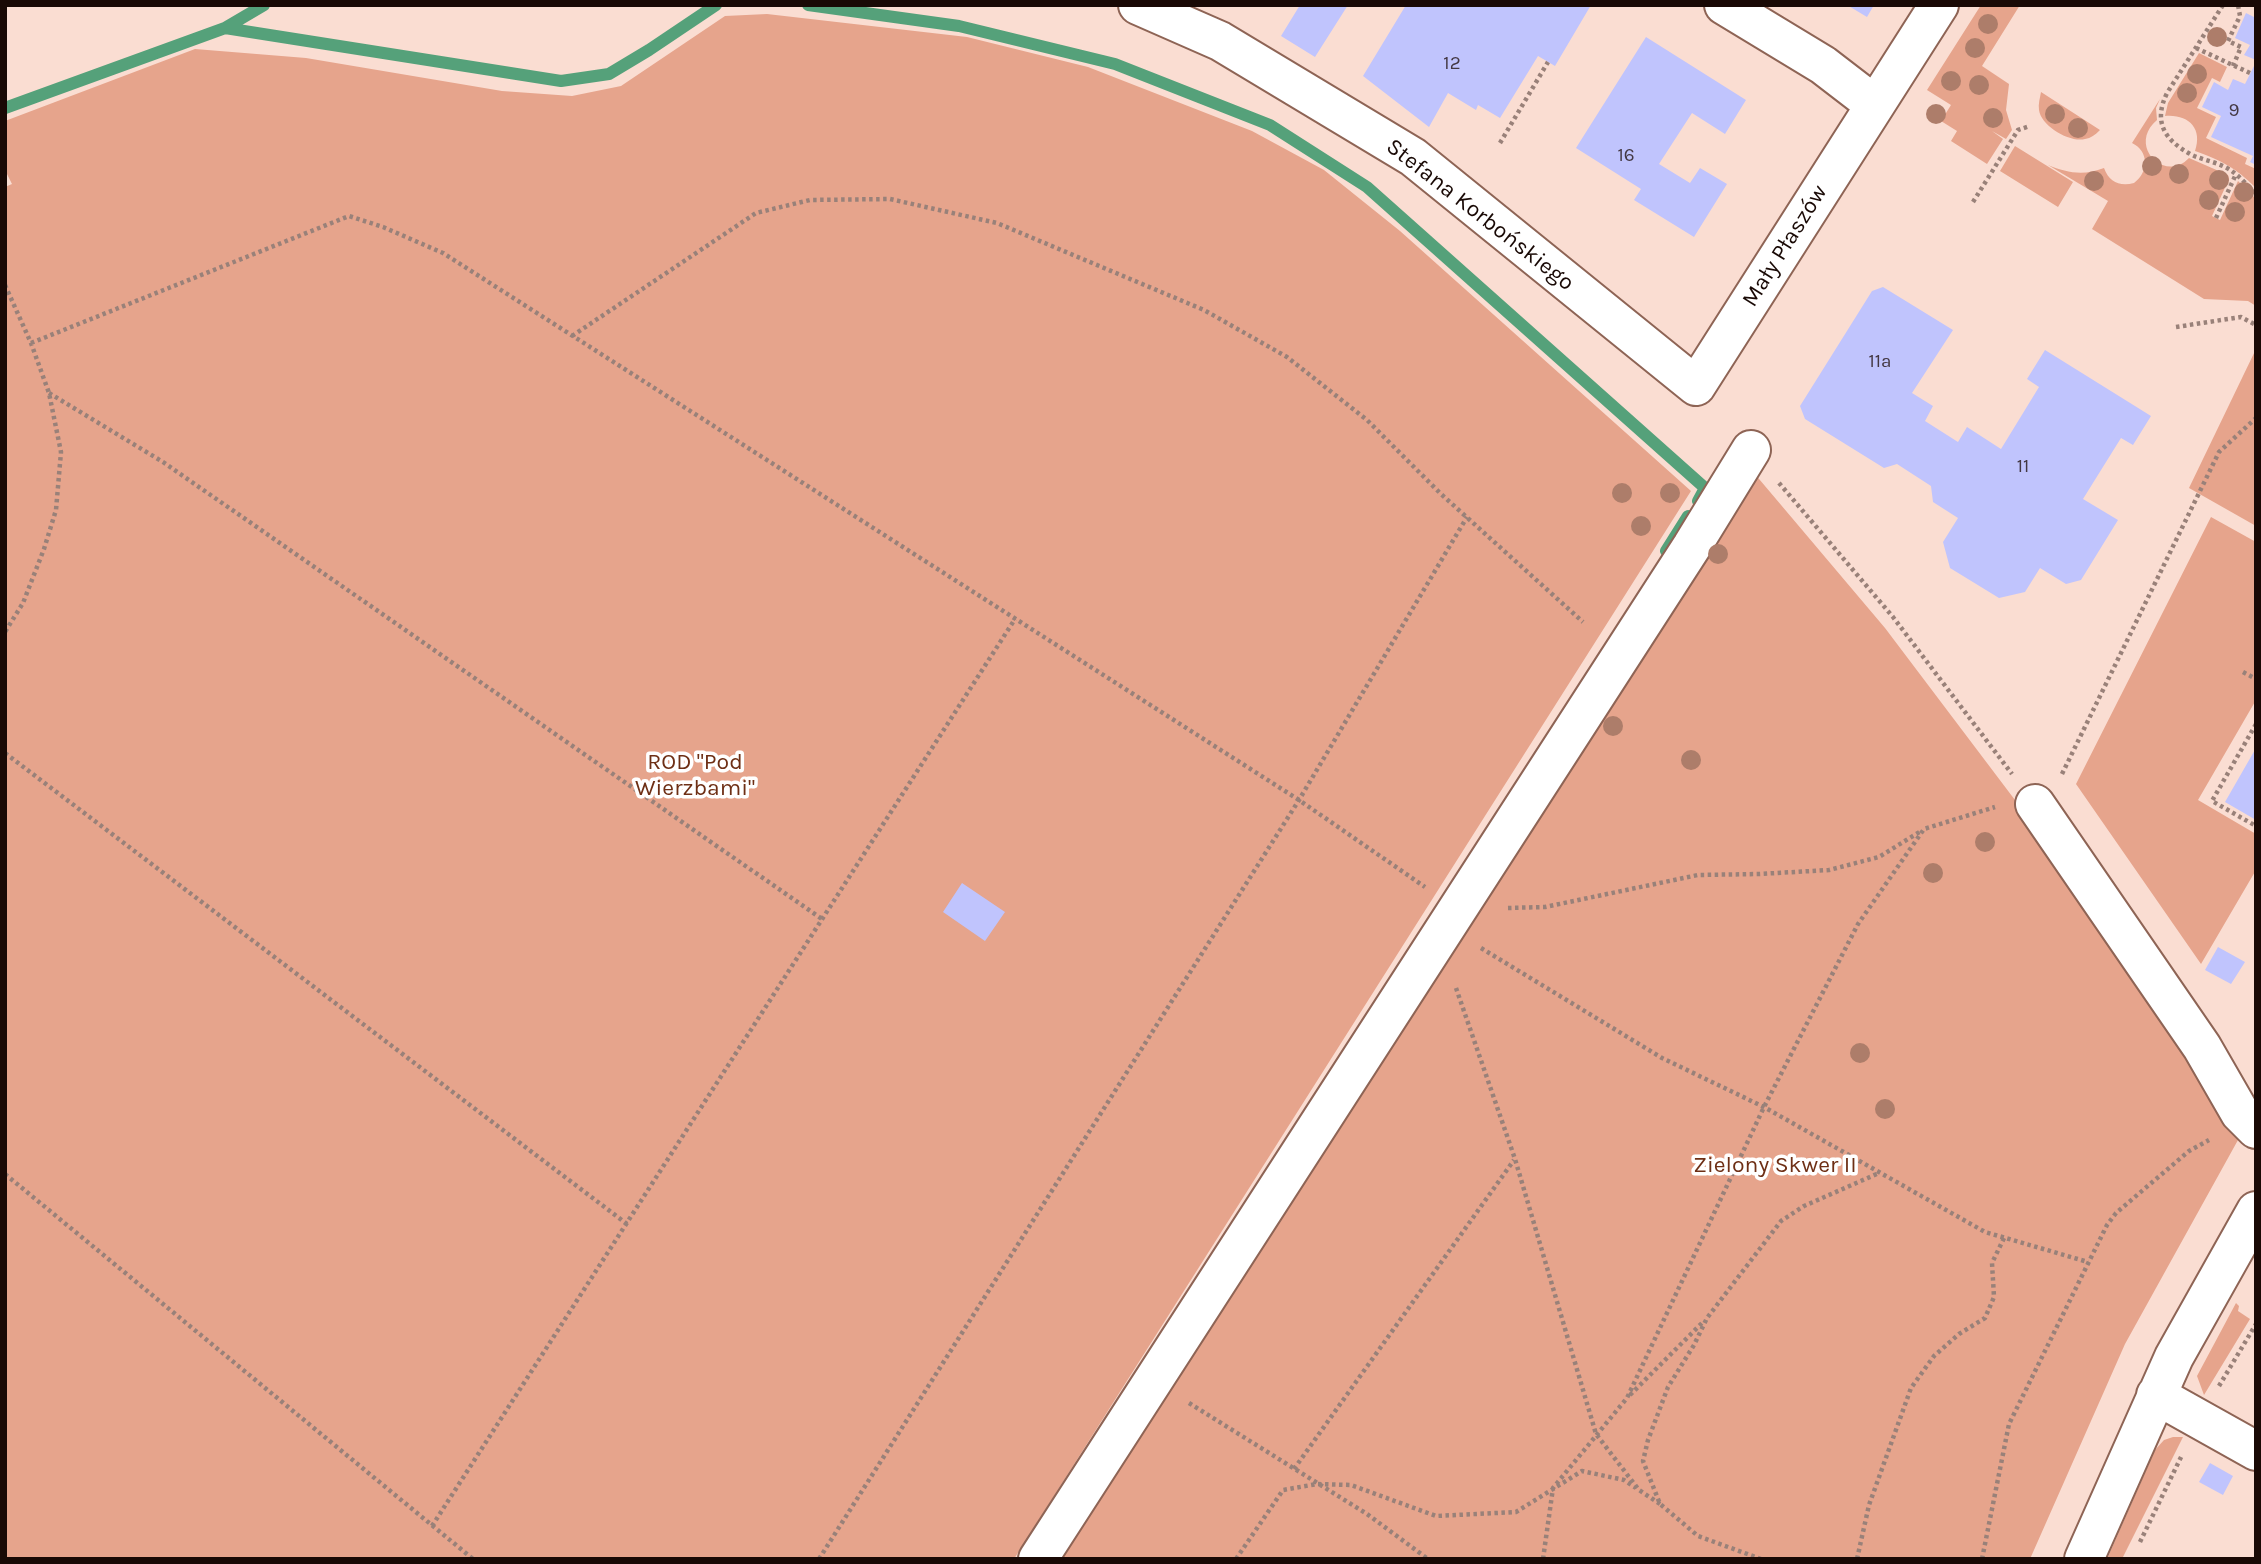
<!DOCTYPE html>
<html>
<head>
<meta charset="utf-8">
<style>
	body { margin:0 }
	#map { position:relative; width:2261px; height:1564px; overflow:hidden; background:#faddd2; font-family:Karla,sans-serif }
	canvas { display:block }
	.frame { position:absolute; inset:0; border:7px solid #190905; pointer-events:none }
</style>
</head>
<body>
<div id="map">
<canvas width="2261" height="1564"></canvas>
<div class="frame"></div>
</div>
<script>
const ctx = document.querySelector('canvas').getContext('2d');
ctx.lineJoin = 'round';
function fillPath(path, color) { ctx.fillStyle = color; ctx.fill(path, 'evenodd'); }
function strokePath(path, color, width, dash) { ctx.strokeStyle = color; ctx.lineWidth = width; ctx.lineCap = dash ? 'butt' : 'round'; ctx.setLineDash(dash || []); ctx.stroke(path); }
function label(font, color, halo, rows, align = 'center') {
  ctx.font = font + ' Karla,sans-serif'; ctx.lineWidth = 7; ctx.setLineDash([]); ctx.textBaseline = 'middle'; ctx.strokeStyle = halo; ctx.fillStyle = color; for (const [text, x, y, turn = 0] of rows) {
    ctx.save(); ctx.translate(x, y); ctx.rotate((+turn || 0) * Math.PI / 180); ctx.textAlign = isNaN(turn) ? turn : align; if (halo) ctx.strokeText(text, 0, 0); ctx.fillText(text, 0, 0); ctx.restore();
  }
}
fillPath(new Path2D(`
	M 1981,5 L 2020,5 L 1982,66 L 2009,84 L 2006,110 L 2012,130 L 2006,139 L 1992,131 L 2003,139 L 1987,164 L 1951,141 L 1957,131 L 1941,121 L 1951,105 L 1927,90 Z
	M 767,14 L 967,37 L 1088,67 L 1252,131 L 1324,170 L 1400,231 L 1691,491 L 1014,1559 L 5,1559 L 5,187 L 12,184 L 5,170 L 5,121 L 195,49 L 306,58 L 502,91 L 572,96 L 621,86 L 725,16 Z
	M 2199,53 L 2227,67 L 2220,82 L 2212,78 L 2197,108 L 2216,117 L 2206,138 L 2247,158 L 2245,164 L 2256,169 L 2256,188 C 2235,167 2222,161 2195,151 C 2203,128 2188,114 2165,116 L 2168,103 Z
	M 2041,92 L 2100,130 C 2095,135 2091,138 2085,139 C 2070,143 2041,126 2039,110 C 2038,104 2040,98 2041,92 Z
	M 2160,99 L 2156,108 L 2157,120 C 2127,145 2164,184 2189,158 L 2228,175 L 2229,179 L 2212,216 L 2220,220 L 2238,181 L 2256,199 L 2256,306 L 2248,301 L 2204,299 L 2092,229 L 2108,201 L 2048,165 C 2067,173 2084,176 2104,168 C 2109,182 2120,187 2134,183 C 2149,172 2149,151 2132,143 Z
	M 2015,146 L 2073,182 L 2058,207 L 2000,171 Z
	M 2256,349 L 2256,526 L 2189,488 Z
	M 1754,473 L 1885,628 L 2021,808 L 2162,1009 L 2238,1140 L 2125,1344 L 2030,1559 L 1056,1559 Z
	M 2211,517 L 2256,542 L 2256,700 L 2198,800 L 2256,834 L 2256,870 L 2201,964 L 2076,784 Z
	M 2236,1303 L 2239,1306 L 2238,1311 L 2250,1319 L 2204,1395 L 2197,1376 Z
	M 2173,1437 L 2183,1437 L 2122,1559 L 2107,1559 L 2155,1450 L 2164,1440 Z`), '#e6a48c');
strokePath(new Path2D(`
	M 808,5 L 959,26 L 1115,64 L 1270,125 L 1367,187 L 1705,488 L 1698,501
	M 225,28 L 561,81 L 609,74 L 649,50 L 716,5
	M 5,108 L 225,28 L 264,5
	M 1666,551 L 1688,516`), '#55a17a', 12);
fillPath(new Path2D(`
	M 1300,5 L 1348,5 L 1315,57 L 1281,36 Z
	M 1406,5 L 1591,5 L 1555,66 L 1538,56 L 1500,118 L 1478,105 L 1476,110 L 1448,93 L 1429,127 L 1363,76 Z
	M 1847,5 L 1874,5 L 1867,17 Z
	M 2246,13 L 2256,18 L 2256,60 L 2244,55 L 2250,45 L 2235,38 Z
	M 1646,37 L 1746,100 L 1725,134 L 1692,113 L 1659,164 L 1690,183 L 1700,168 L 1727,184 L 1694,237 L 1634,200 L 1641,189 L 1576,148 Z
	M 2256,62 L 2256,165 L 2250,162 L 2253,156 L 2211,137 L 2221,116 L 2202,107 L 2214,82 L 2228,90 L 2233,79 L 2245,84 Z
	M 1883,287 L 1953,330 L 1912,393 L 1933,406 L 1925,421 L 1958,442 L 1967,427 L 2001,449 L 2039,387 L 2027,379 L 2045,350 L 2151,416 L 2133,445 L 2121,438 L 2083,499 L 2118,520 L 2081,580 L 2066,584 L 2040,568 L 2025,592 L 1999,598 L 1950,568 L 1943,542 L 1958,518 L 1933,502 L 1931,486 L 1897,464 L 1884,468 L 1805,419 L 1800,406 L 1872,291 Z
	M 2256,748 L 2256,820 L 2225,802 Z
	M 962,883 L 1005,912 L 985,941 L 943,912 Z
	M 2218,947 L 2245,962 L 2231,984 L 2205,970 Z
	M 2210,1463 L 2233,1476 L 2223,1495 L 2199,1482 Z`), '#c0c4fd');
const minor = new Path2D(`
	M 1138,5 L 1220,41 L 1413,157 L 1696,386 L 1939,5
	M 1724,5 L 1823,65 L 1875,105
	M 2035,804 L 2202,1047 L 2240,1113 L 2256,1129
	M 2156,1395 L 2256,1451
	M 1038,1559 L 1692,546 L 1751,450
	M 2084,1559 L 2174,1357 L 2256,1211`);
strokePath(minor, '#8e6455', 42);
strokePath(new Path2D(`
	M 2223,5 L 2167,93 C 2153,122 2164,140 2192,155 C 2203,160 2216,162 2227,168 C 2239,175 2247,185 2256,194
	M 2196,48 L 2250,73
	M 2233,66 L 2241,47 L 2228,41 L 2240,16 L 2238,5
	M 1500,143 L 1548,62
	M 1973,202 L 2018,130 L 2030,126
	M 2216,218 L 2236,174
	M 5,285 L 31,343 L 49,393 L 61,452 L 56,510 L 44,549 L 23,603 L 5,632
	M 2176,327 L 2241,317 L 2256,325
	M 572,336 L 756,213 L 810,200 L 890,199 L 997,223 L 1204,310 L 1287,357 L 1367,420 L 1441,494 L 1583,622
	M 31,343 L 349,216 L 383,227 L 443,253 L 1299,800 L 1425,887
	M 49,393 L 163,462 L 822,919
	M 1779,483 L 1893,617 L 2012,774
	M 2243,672 L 2256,679
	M 2256,724 L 2212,801 L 2256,826
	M 5,753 L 627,1224
	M 2062,774 L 2219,452 L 2256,418
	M 1508,908 L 1545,907 L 1698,875 L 1759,874 L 1829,870 L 1879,857 L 1921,831
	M 1481,948 L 1662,1058 L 1764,1107 L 1985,1232 L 2088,1262
	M 1456,988 L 1515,1159 L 1596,1434 L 1639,1490 L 1660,1504
	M 5,1174 L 473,1559
	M 2219,1386 L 2256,1324
	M 1630,1395 L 1703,1322
	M 1189,1403 L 1367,1514 L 1428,1559
	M 1294,1469 L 1514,1160
	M 432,1526 L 1015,619
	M 2140,1542 L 2182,1455
	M 819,1559 L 1299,800 L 1467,517
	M 1236,1559 L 1283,1490 L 1317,1484 L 1351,1485 L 1436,1516 L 1516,1512 L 1582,1471 L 1624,1480 L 1636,1488
	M 1543,1559 L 1553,1488 L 1627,1398 L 1764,1107 L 1858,924 L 1924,829 L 1995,807
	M 1761,1559 L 1698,1536 L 1660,1504 L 1643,1461 L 1648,1440 L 1668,1387 L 1694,1345 L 1707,1318 L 1781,1221 L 1804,1206 L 1879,1173
	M 1857,1559 L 1869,1505 L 1911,1388 L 1934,1356 L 1959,1334 L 1985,1318 L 1994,1297 L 1992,1263 L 2004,1238
	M 1982,1559 L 2009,1424 L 2107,1225 L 2116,1213 L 2189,1151 L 2209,1140`), '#998179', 4.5, [3.5, 3.5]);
strokePath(minor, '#fff', 38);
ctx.fillStyle = '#ad7d6a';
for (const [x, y] of [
	[1988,24],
	[2217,37],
	[1975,48],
	[2197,74],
	[1951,81],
	[1979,85],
	[2187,93],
	[1936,114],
	[2055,114],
	[1993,118],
	[2078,128],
	[2152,166],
	[2179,174],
	[2219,180],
	[2094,181],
	[2244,192],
	[2209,200],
	[2235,212],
	[1622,493],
	[1670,493],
	[1641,526],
	[1718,554],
	[1613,726],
	[1691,760],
	[1985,842],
	[1933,873],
	[1860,1053],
	[1885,1109]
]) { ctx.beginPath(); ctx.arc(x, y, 10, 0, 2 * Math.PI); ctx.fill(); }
label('19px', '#433843', null, [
	["12",1452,64],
	["9",2234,111],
	["16",1626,156],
	["11a",1880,362],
	["11",2023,467]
]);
label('23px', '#190905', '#fff', [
	["Stefana Korbońskiego",1480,215,38],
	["Mały Płaszów",1785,246,-58]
]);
label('23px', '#6e2f15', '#fff', [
	["ROD \"Pod",695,762],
	["Wierzbami\"",695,788],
	["Zielony Skwer II",1775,1165]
]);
</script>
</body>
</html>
